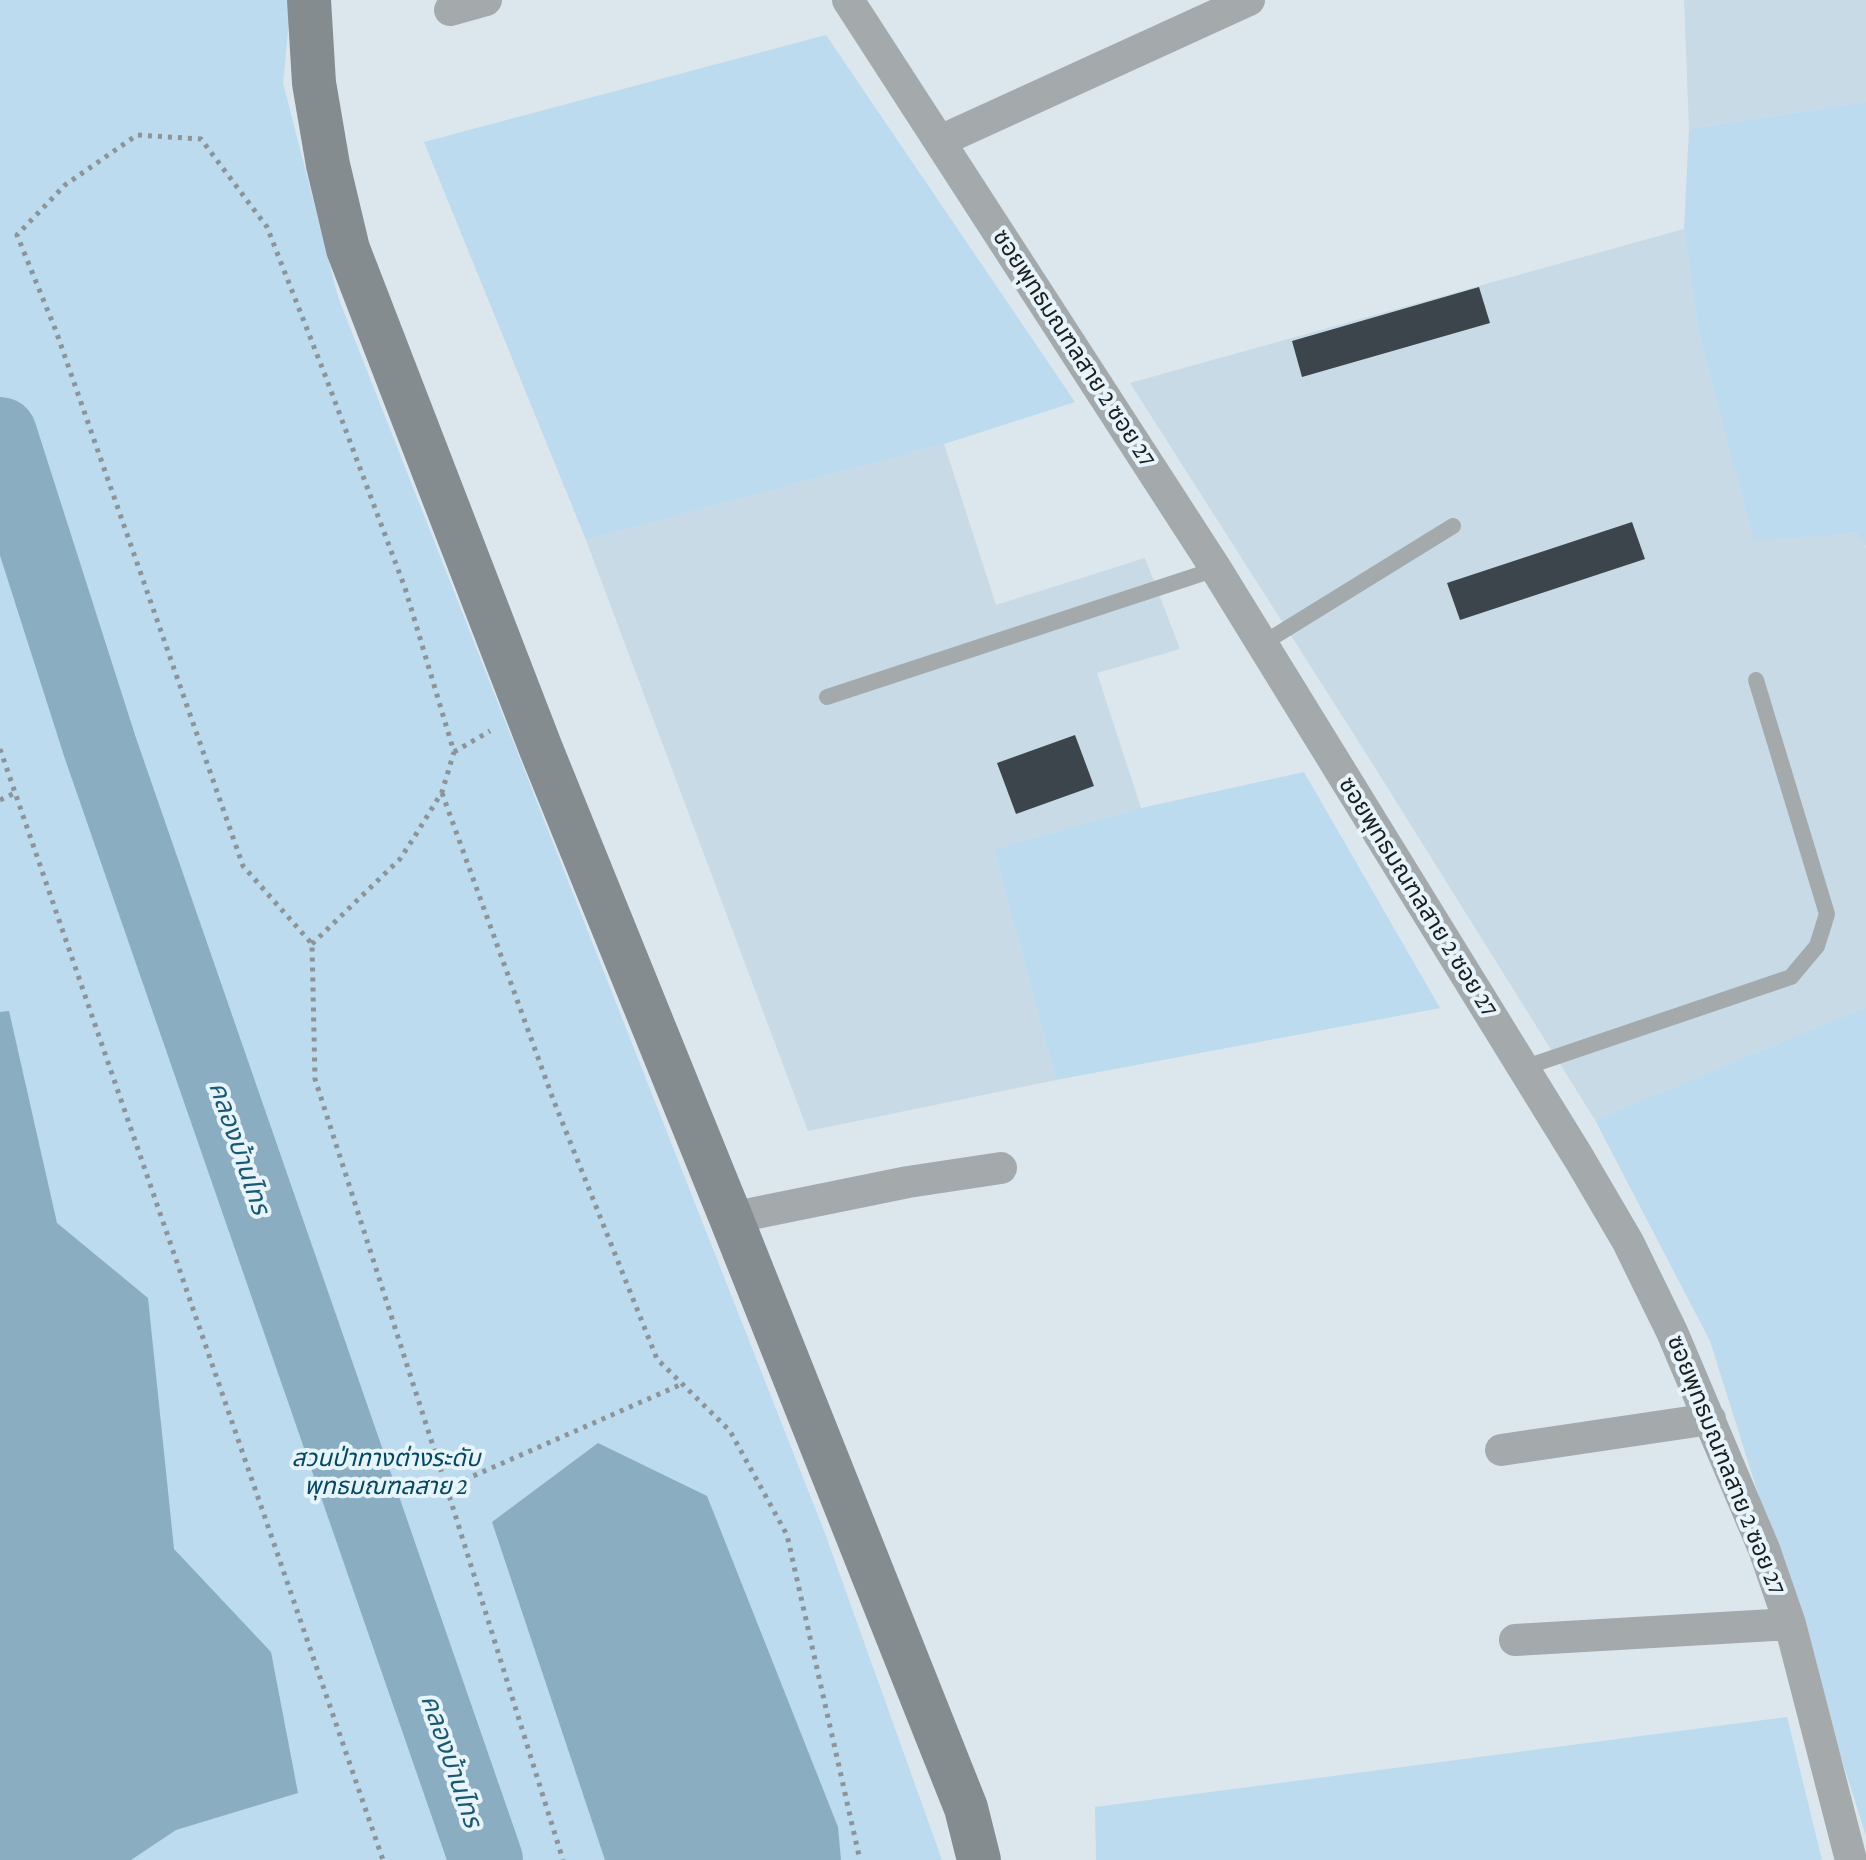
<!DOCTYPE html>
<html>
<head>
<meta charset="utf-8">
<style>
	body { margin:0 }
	canvas { display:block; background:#dbe6ed }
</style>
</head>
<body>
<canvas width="1866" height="1860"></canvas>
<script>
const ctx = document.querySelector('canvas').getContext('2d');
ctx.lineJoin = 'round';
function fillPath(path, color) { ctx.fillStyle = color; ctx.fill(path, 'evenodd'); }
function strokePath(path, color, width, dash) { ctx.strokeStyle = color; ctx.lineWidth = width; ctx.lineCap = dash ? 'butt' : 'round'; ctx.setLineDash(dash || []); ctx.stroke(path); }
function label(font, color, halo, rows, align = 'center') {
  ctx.font = font + ' "Crimson Pro","Noto Sans Thai",serif'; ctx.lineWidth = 8; ctx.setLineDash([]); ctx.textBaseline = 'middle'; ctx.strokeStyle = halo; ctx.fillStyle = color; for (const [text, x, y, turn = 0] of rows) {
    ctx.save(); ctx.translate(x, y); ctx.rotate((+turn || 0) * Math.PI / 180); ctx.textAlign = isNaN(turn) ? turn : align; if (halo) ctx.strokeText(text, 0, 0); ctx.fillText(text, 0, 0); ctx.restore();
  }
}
fillPath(new Path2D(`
	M 1684,0 L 1866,0 L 1866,102 L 1689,129 Z
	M 1684,229 L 1699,335 L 1754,539 L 1859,533 L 1866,548 L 1866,1007 L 1595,1120 L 1369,758 L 1130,383 Z
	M 944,444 L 996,605 L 1145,558 L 1180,649 L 1097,673 L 1141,808 L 994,849 L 1056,1080 L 808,1131 L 586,540 Z`), '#c7dae6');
fillPath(new Path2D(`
	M 0,0 L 291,0 L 283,83 L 338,297 L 826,1536 L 942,1860 L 0,1860 Z
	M 826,35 L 1075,402 L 944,444 L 586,540 L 424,142 Z
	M 1866,102 L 1866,547 L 1858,533 L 1754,540 L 1699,335 L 1684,229 L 1689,129 Z
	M 1304,772 L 1440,1008 L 1056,1080 L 994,849 L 1141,808 Z
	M 1866,1007 L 1866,1836 L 1710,1341 L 1595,1120 Z
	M 1787,1717 L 1822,1860 L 1096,1860 L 1095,1807 Z`), '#bcdbee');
fillPath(new Path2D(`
	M 9,1011 L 57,1223 L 148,1298 L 174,1549 L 271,1652 L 298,1793 L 176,1830 L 131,1860 L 0,1860 L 0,1012 Z
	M 598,1443 L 707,1496 L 838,1827 L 841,1860 L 605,1860 L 492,1522 Z`), '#8aadc1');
strokePath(new Path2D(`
	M 0,434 L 100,747 L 486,1860`), '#8aadc1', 74);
fillPath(new Path2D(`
	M 1479,287 L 1490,323 L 1302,377 L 1292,341 Z
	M 1632,522 L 1645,559 L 1460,620 L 1447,583 Z
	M 1075,735 L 1094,786 L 1016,814 L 997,763 Z`), '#3c454b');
strokePath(new Path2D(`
	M 0,749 L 383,1860
	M 454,752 L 490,731
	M 442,793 L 553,1099 L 657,1359 L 730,1431 L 787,1535 L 860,1860
	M 0,800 L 15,793
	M 312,944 L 400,859 L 415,836 L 442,792 L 454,752 L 405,588 L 325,375 L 267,227 L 201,139 L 137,135 L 65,185 L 17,235 L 56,331 L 243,866 L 312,944 L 315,1079 L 453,1508 L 563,1860
	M 446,1488 L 682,1384`), '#8c9499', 5, [4, 6]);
strokePath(new Path2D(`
	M 1262,644 L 1453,526
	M 827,697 L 1216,569
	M 1523,1068 L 1791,977 L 1817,946 L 1827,914 L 1756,680`), '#a4a9ac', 16);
strokePath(new Path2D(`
	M 848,0 L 1216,569 L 1580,1160 L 1628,1242 L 1672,1332 L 1764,1549 L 1790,1624 L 1851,1860
	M 450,10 L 486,0
	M 940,141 L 1249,0
	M 731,1218 L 908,1182 L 1001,1168
	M 1501,1450 L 1710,1419
	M 1515,1640 L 1790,1624`), '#a4a9ac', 32);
strokePath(new Path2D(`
	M 309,0 L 314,83 L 328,165 L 348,249 L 541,749 L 731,1218 L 966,1808 L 979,1860`), '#858c90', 44);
label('24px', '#1b1f21', '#e8f4fb', [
	["ซอยพุทธมณฑลสาย 2 ซอย 27",1074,348,57],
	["ซอยพุทธมณฑลสาย 2 ซอย 27",1418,897,58],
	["ซอยพุทธมณฑลสาย 2 ซอย 27",1726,1465,68]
]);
label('italic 24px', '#034965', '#e8f4fb', [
	["สวนป่าทางต่างระดับ",386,1459],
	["พุทธมณฑลสาย 2",386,1487]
]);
label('italic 26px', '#1a5875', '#e8f4fb', [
	["คลองบ้านไทร",239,1148,71],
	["คลองบ้านไทร",451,1761,71]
]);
</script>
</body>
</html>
